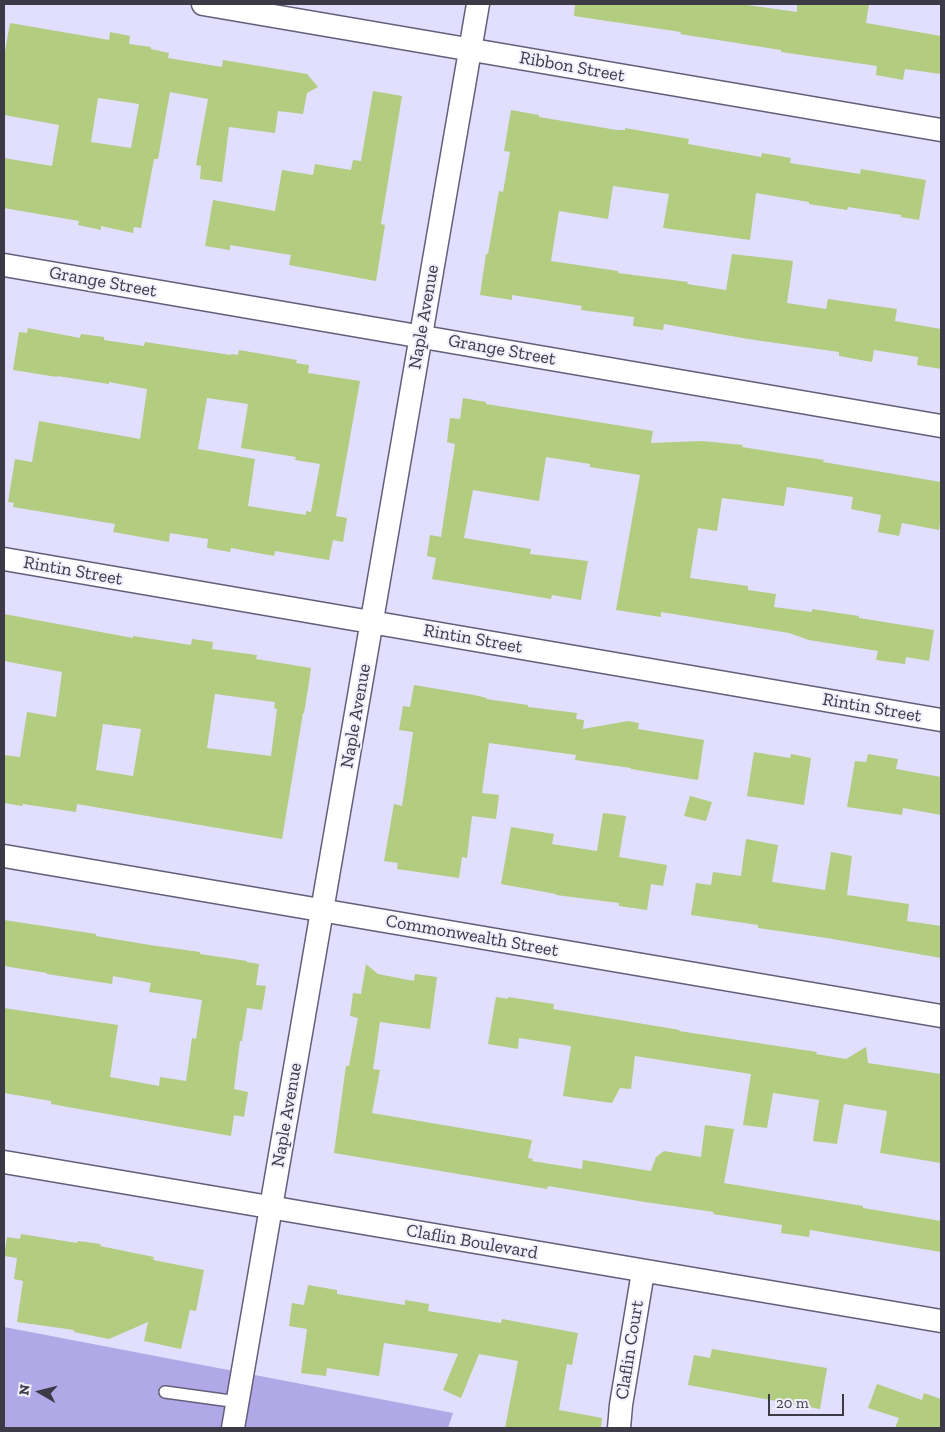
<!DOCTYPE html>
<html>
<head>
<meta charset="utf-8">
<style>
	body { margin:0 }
	#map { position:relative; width:945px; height:1432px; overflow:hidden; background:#e2defe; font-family:"Zilla Slab",serif }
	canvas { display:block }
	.frame { position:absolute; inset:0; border:5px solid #3b3a46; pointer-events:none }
	.north { position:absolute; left:15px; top:1367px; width:50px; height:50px; -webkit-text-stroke:4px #efeefb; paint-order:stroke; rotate:278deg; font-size:14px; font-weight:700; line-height:20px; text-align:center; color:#3b3a46 }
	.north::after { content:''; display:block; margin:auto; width:18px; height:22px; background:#3b3a46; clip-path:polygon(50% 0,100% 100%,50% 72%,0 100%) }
	.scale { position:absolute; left:768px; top:1394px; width:76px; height:22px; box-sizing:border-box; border:2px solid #3b3a46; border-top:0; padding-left:6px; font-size:15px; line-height:18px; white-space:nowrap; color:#3b3a46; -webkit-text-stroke:4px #efeefb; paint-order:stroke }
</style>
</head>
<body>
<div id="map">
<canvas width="945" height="1432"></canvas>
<div class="frame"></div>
<div class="north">N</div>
<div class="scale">20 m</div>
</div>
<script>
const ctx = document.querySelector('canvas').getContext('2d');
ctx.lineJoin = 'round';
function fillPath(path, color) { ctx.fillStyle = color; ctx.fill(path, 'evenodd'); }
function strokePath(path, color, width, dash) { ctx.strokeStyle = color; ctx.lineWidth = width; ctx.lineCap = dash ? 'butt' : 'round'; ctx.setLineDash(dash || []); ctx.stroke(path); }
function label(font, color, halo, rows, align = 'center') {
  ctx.font = font + ' "Zilla Slab",serif'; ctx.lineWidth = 4; ctx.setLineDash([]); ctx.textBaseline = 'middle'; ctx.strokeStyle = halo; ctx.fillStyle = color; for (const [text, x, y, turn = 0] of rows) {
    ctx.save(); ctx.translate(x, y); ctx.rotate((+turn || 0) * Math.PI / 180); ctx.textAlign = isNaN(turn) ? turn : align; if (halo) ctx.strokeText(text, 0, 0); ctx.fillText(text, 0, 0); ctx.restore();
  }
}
fillPath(new Path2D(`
	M 4,1327 L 453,1413 L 448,1428 L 4,1428 Z`), '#b0a8e7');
fillPath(new Path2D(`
	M 575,4 L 740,4 L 797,12 L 797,4 L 869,4 L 866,23 L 941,36 L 941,74 L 905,69 L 903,80 L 876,75 L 877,66 L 781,52 L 781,50 L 680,34 L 681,32 L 574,16 Z
	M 10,23 L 109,40 L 110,32 L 130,36 L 129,44 L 151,47 L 151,49 L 169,53 L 168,58 L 222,67 L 223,60 L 307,74 L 318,87 L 307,93 L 303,114 L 278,111 L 275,133 L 229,127 L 222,182 L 200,179 L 201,166 L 196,165 L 208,99 L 170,92 L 158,159 L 154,159 L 141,228 L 134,227 L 133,233 L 101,226 L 101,230 L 78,225 L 79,221 L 4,208 L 4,158 L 52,166 L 59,125 L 4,115 L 4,57 ZM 98,98 L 139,104 L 131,148 L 91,142 Z
	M 373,91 L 402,96 L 381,224 L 385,225 L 376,281 L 289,265 L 291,255 L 230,245 L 230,250 L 205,246 L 213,200 L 275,211 L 282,170 L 313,175 L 315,164 L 351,170 L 353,160 L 361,161 Z
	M 511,110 L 539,115 L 539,117 L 617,130 L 625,130 L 625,128 L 689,139 L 688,144 L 761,157 L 762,153 L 791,158 L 790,163 L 860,174 L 861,169 L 926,180 L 919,220 L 901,217 L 901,215 L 848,207 L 847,210 L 809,204 L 809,202 L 756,193 L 750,240 L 663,228 L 669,194 L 613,186 L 608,219 L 559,211 L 551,261 L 618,271 L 618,273 L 688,282 L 687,284 L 726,290 L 732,254 L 793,261 L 787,303 L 826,309 L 828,299 L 897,309 L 895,321 L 941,329 L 941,369 L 917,365 L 918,357 L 874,350 L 872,362 L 839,356 L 839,352 L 748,339 L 664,324 L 663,330 L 633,326 L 634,317 L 581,310 L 582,306 L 512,295 L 512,300 L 480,295 L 486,254 L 488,254 L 499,191 L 503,192 L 510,152 L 504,151 Z
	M 28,328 L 80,338 L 81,334 L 104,337 L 104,340 L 144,346 L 145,342 L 231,355 L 231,354 L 238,355 L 239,350 L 297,360 L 296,363 L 309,365 L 308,373 L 360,381 L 336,516 L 347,518 L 343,542 L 333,540 L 329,560 L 275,551 L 274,556 L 231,548 L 230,552 L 207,548 L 208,539 L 170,533 L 169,542 L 113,532 L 115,524 L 13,507 L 14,503 L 8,502 L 15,459 L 32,462 L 39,421 L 140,439 L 147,389 L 109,382 L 109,384 L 57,376 L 57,377 L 13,370 L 19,332 L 27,333 ZM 207,398 L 248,404 L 241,448 L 296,457 L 295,460 L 320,464 L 311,512 L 306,511 L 306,515 L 248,506 L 255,459 L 198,449 Z
	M 463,398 L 486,402 L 486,404 L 653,431 L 651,443 L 702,441 L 743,445 L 742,447 L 824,460 L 823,462 L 941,482 L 941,515 L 939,530 L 902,523 L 899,536 L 878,532 L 881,515 L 851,509 L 853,497 L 787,487 L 784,506 L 722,498 L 717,531 L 698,528 L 690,578 L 748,586 L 748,590 L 776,594 L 774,607 L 812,612 L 812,609 L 859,616 L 859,618 L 934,630 L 929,661 L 906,657 L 905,664 L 876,660 L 878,651 L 809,640 L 789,633 L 661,612 L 661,617 L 616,610 L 640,475 L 590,467 L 590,464 L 546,457 L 539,501 L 473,490 L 464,538 L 531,549 L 530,554 L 588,561 L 581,600 L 552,595 L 551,599 L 432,579 L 436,558 L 427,556 L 430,535 L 441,537 L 455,444 L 447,442 L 450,418 L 460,419 Z
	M 4,614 L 133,638 L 133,636 L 191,645 L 192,639 L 213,642 L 212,649 L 257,655 L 256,659 L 311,668 L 308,689 L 304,713 L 303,713 L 282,839 L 77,804 L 76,812 L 23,804 L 22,806 L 4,803 L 4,755 L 20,757 L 27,712 L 56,717 L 62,672 L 4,661 ZM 215,694 L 275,702 L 274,708 L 277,709 L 271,756 L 207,748 ZM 103,724 L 141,729 L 133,776 L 96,770 Z
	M 414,685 L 474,695 L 487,698 L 486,699 L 528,705 L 528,707 L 577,713 L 576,719 L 584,720 L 583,729 L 628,721 L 639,723 L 638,729 L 704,740 L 698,780 L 631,769 L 631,768 L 575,760 L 576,755 L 489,743 L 482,793 L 499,795 L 496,819 L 472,816 L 467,858 L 462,857 L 459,878 L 397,869 L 398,863 L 384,861 L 394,804 L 402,806 L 406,780 L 413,732 L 399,730 L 403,706 L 410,707 Z
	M 754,752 L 790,758 L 791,754 L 811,758 L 804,805 L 747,796 Z
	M 868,754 L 898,759 L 896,769 L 941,777 L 941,815 L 903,808 L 902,815 L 847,807 L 855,761 L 866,762 Z
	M 690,796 L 712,802 L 706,821 L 684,816 Z
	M 603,813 L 626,816 L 619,857 L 667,865 L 663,886 L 651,884 L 647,910 L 619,906 L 619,903 L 556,895 L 556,894 L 501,884 L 511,827 L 554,834 L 552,844 L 597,851 Z
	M 746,839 L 778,845 L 772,882 L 825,890 L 831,852 L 852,856 L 847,895 L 909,904 L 907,921 L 941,926 L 941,958 L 827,938 L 758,928 L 758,925 L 691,915 L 696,883 L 711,885 L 713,872 L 741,876 Z
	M 4,920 L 96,934 L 96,936 L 150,945 L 200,952 L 200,954 L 247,961 L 247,962 L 259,964 L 256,985 L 266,986 L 262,1010 L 247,1008 L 242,1041 L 240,1041 L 234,1089 L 248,1092 L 244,1117 L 234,1115 L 231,1136 L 51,1104 L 51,1101 L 4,1093 L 4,1008 L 118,1025 L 110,1077 L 159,1086 L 160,1077 L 186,1081 L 192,1038 L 196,1039 L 202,1000 L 149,992 L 151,983 L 113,976 L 112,984 L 47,974 L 47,973 L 4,966 Z
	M 366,964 L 378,974 L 414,981 L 415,974 L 437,977 L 430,1029 L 380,1022 L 373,1069 L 380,1070 L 372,1113 L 532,1140 L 528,1158 L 533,1159 L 532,1161 L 582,1169 L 583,1160 L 651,1171 L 656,1157 L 664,1151 L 701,1157 L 705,1125 L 734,1129 L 724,1183 L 863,1206 L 863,1208 L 941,1221 L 941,1252 L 810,1230 L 809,1237 L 781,1233 L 782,1225 L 713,1214 L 714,1212 L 645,1202 L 548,1186 L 547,1189 L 334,1153 L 346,1066 L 349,1066 L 358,1018 L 350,1016 L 353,993 L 361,994 Z
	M 496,997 L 508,999 L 508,997 L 554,1004 L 553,1009 L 680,1030 L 679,1031 L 817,1052 L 816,1054 L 846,1059 L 866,1047 L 868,1063 L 941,1074 L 941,1163 L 880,1153 L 887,1111 L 844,1104 L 837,1144 L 813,1141 L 819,1100 L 773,1093 L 767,1128 L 743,1125 L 751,1074 L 635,1056 L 631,1089 L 620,1088 L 612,1103 L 563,1096 L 571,1046 L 519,1038 L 518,1049 L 488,1044 Z
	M 21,1234 L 77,1243 L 78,1241 L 101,1244 L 100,1246 L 154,1257 L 153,1260 L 204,1270 L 196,1311 L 190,1310 L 181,1349 L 144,1341 L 148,1322 L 109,1339 L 74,1332 L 74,1330 L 17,1322 L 23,1281 L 14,1279 L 17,1258 L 4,1256 L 7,1237 L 20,1239 Z
	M 308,1285 L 337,1290 L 337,1294 L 405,1305 L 405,1300 L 429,1304 L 428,1311 L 501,1323 L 502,1319 L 578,1333 L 572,1365 L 567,1364 L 559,1410 L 602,1418 L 601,1428 L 505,1428 L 518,1361 L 479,1354 L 461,1398 L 443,1390 L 458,1354 L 384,1343 L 379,1376 L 327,1368 L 326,1376 L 301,1373 L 307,1329 L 289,1326 L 292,1303 L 304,1305 Z
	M 712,1349 L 827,1368 L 820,1409 L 688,1385 L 694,1355 L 710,1358 Z
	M 877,1384 L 922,1400 L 924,1393 L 941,1399 L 941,1428 L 895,1428 L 899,1418 L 868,1408 Z`), '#b2cc80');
const lane = new Path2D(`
	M 165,1392 L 238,1402`);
const street = new Path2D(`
	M 203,4 L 941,130
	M 4,265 L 941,426
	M 4,559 L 941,720
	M 4,856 L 941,1016
	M 4,1162 L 941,1321
	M 233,1428 L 478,4
	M 619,1428 L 621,1405 L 643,1272`);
strokePath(lane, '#635f7a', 14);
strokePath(street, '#635f7a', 25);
strokePath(lane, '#fff', 11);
strokePath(street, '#fff', 22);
label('18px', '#3b3a46', '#efeefb', [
	["Ribbon Street",572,67,10],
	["Grange Street",103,282,10],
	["Naple Avenue",424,317,-80],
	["Grange Street",502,350,10],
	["Rintin Street",73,571,10],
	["Rintin Street",473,639,10],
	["Rintin Street",872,708,10],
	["Naple Avenue",356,716,-80],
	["Commonwealth Street",472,936,10],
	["Naple Avenue",287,1115,-80],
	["Claflin Boulevard",472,1242,10],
	["Claflin Court",630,1350,-81]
]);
</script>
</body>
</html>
